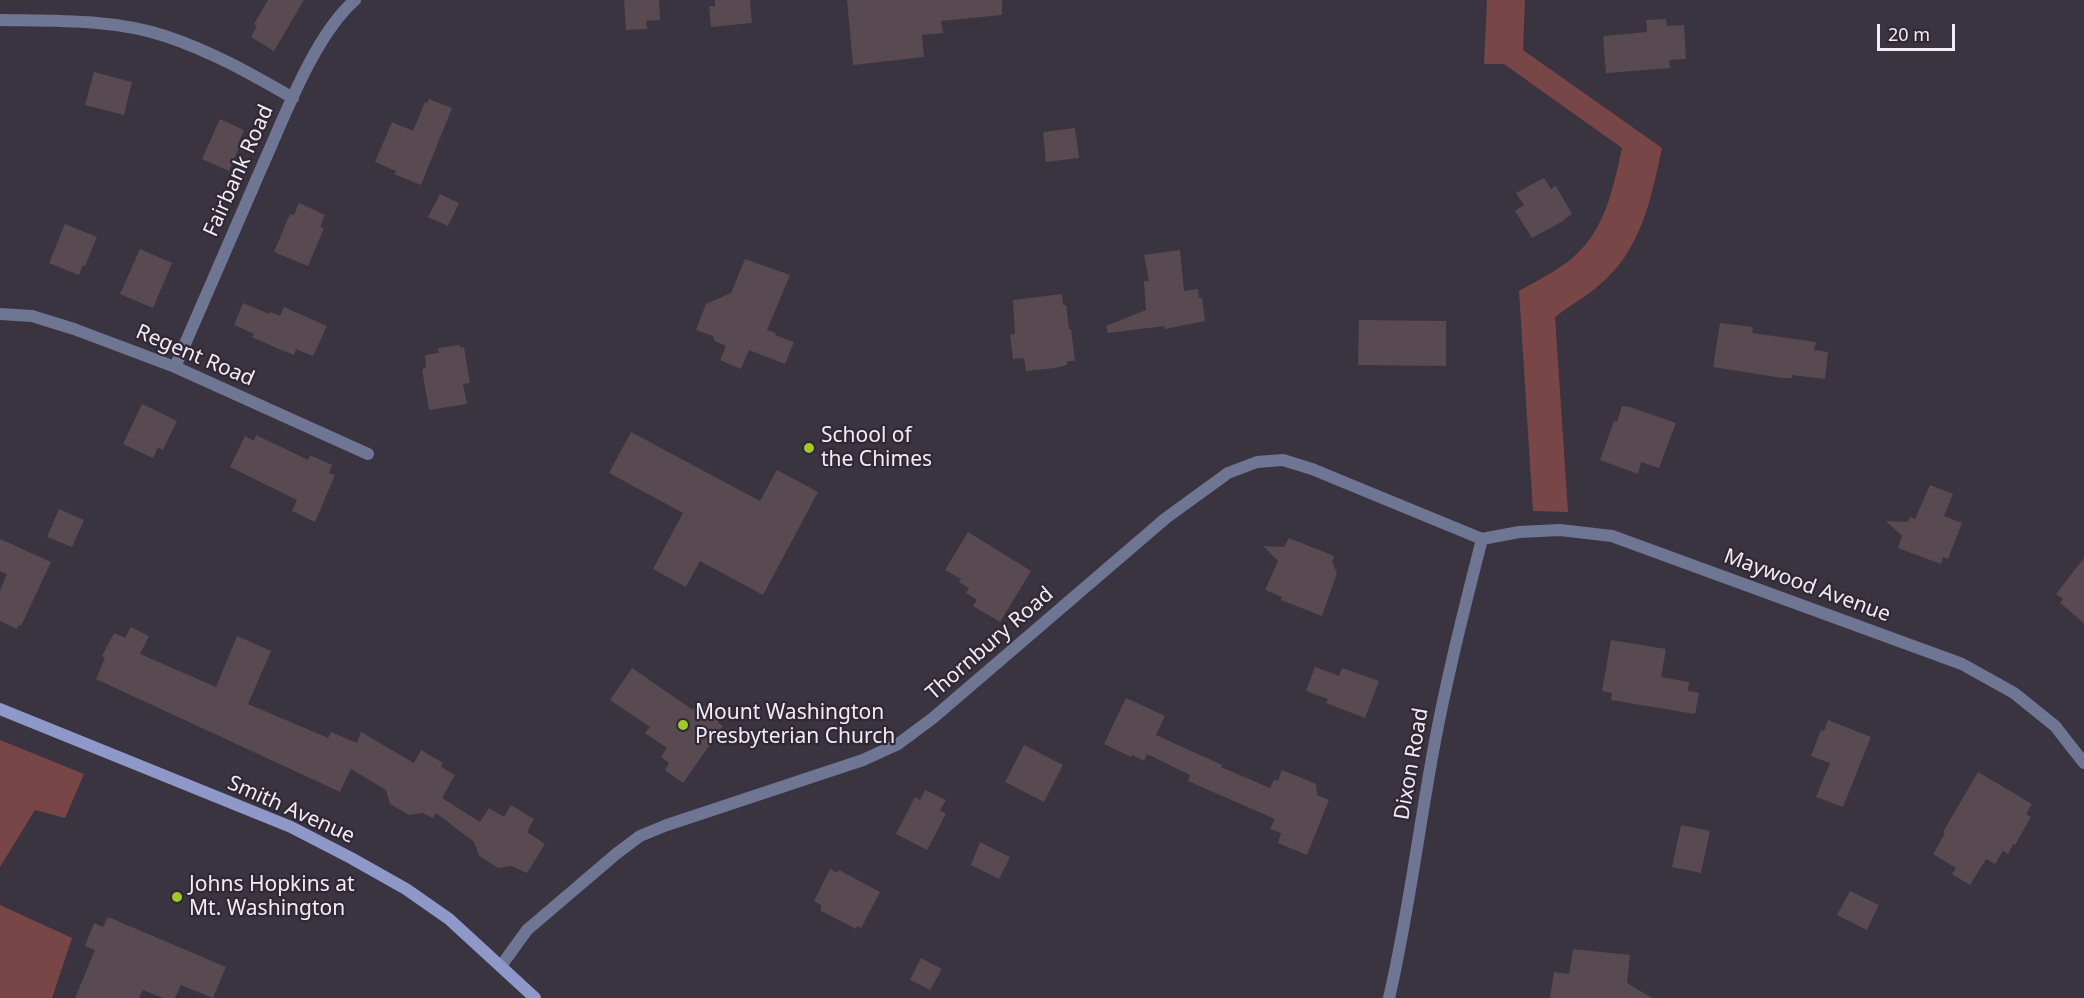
<!DOCTYPE html>
<html>
<head>
<meta charset="utf-8">
<style>
	body { margin:0 }
	#map { position:relative; width:2084px; height:998px; overflow:hidden; background:#3a3340; font-family:"Noto Sans",sans-serif }
	canvas { display:block }
	.scale { position:absolute; left:1877px; top:24px; width:78px; height:27px; box-sizing:border-box; border:3px solid #f1ecf5; border-top:0; padding-left:8px; font-size:18px; line-height:21px; white-space:nowrap; color:#f1ecf5; -webkit-text-stroke:4px #302935; paint-order:stroke }
</style>
</head>
<body>
<div id="map">
<canvas width="2084" height="998"></canvas>
<div class="scale">20 m</div>
</div>
<script>
const ctx = document.querySelector('canvas').getContext('2d');
ctx.lineJoin = 'round';
function fillPath(path, color) { ctx.fillStyle = color; ctx.fill(path, 'evenodd'); }
function strokePath(path, color, width, dash) { ctx.strokeStyle = color; ctx.lineWidth = width; ctx.lineCap = dash ? 'butt' : 'round'; ctx.setLineDash(dash || []); ctx.stroke(path); }
function label(font, color, halo, rows, align = 'center') {
  ctx.font = font + ' "Noto Sans",sans-serif'; ctx.lineWidth = 4.5; ctx.setLineDash([]); ctx.textBaseline = 'middle'; ctx.strokeStyle = halo; ctx.fillStyle = color; for (const [text, x, y, turn = 0] of rows) {
    ctx.save(); ctx.translate(x, y); ctx.rotate((+turn || 0) * Math.PI / 180); ctx.textAlign = isNaN(turn) ? turn : align; if (halo) ctx.strokeText(text, 0, 0); ctx.fillText(text, 0, 0); ctx.restore();
  }
}
fillPath(new Path2D(`
	M 1487,0 L 1525,0 L 1523,50 L 1662,148 C 1651,199 1641,252 1597,287 C 1584,298 1569,306 1555,317 L 1568,512 L 1533,511 L 1519,291 C 1536,281 1555,272 1570,260 C 1605,232 1613,189 1622,148 L 1504,64 L 1484,64 Z
	M 0,740 L 84,774 L 65,818 L 35,810 L 0,867 Z
	M 0,905 L 72,938 L 52,998 L 0,998 Z`), '#794647');
fillPath(new Path2D(`
	M 268,0 L 304,0 L 274,51 L 251,37 L 257,26 L 254,24 Z
	M 624,0 L 659,0 L 660,20 L 646,21 L 647,29 L 626,30 Z
	M 715,0 L 750,0 L 752,23 L 711,27 L 709,6 L 715,6 Z
	M 847,0 L 1002,0 L 1002,15 L 941,21 L 943,33 L 922,35 L 924,57 L 853,65 Z
	M 1666,19 L 1667,26 L 1684,25 L 1686,59 L 1669,60 L 1670,68 L 1606,73 L 1603,36 L 1647,32 L 1646,20 Z
	M 94,72 L 132,82 L 124,115 L 85,105 Z
	M 429,99 L 452,108 L 421,185 L 394,174 L 396,171 L 375,162 L 392,122 L 413,131 L 425,102 L 427,103 Z
	M 220,119 L 244,130 L 238,144 L 240,145 L 229,171 L 202,159 Z
	M 1075,128 L 1079,158 L 1046,162 L 1043,132 Z
	M 1544,178 L 1551,189 L 1556,186 L 1572,214 L 1564,219 L 1565,220 L 1532,238 L 1515,211 L 1524,205 L 1516,193 Z
	M 440,194 L 459,203 L 448,226 L 428,217 Z
	M 299,203 L 325,215 L 320,227 L 324,228 L 308,266 L 274,252 L 290,214 L 294,215 Z
	M 65,224 L 97,237 L 85,266 L 83,265 L 79,275 L 49,263 Z
	M 140,249 L 172,263 L 153,308 L 120,294 Z
	M 1180,250 L 1184,291 L 1198,289 L 1199,298 L 1202,298 L 1205,321 L 1165,329 L 1164,326 L 1108,333 L 1106,326 L 1146,310 L 1144,281 L 1149,281 L 1144,255 Z
	M 745,259 L 790,275 L 767,330 L 776,333 L 775,335 L 794,342 L 785,364 L 749,350 L 741,369 L 720,360 L 726,346 L 715,341 L 713,336 L 696,330 L 706,304 L 731,293 Z
	M 1062,294 L 1063,305 L 1066,305 L 1069,329 L 1071,329 L 1075,361 L 1067,361 L 1067,365 L 1055,368 L 1026,371 L 1024,358 L 1013,359 L 1010,335 L 1015,334 L 1013,300 Z
	M 243,303 L 269,314 L 270,312 L 280,316 L 284,307 L 327,326 L 313,356 L 296,349 L 294,355 L 279,349 L 252,337 L 254,334 L 234,325 Z
	M 1359,320 L 1446,321 L 1446,366 L 1358,365 Z
	M 1720,323 L 1753,327 L 1752,333 L 1816,342 L 1814,350 L 1828,352 L 1825,379 L 1792,375 L 1792,378 L 1782,378 L 1713,367 Z
	M 460,345 L 461,348 L 464,347 L 470,383 L 463,384 L 467,404 L 429,410 L 422,369 L 426,368 L 425,355 L 439,353 L 438,348 Z
	M 142,404 L 177,421 L 163,450 L 158,447 L 153,458 L 123,444 Z
	M 1622,406 L 1630,407 L 1676,423 L 1659,468 L 1641,462 L 1638,474 L 1600,460 L 1614,421 L 1617,422 Z
	M 631,432 L 760,501 L 777,470 L 818,492 L 763,595 L 700,561 L 686,587 L 653,569 L 683,513 L 609,473 Z
	M 256,435 L 308,460 L 310,455 L 332,465 L 329,473 L 335,475 L 315,522 L 292,511 L 297,500 L 230,467 L 245,436 L 254,441 Z
	M 1930,485 L 1953,494 L 1944,516 L 1962,523 L 1948,559 L 1943,557 L 1941,564 L 1898,548 L 1902,536 L 1886,521 L 1908,522 L 1910,517 L 1915,519 Z
	M 59,509 L 84,520 L 72,547 L 47,537 Z
	M 968,532 L 1031,571 L 1000,622 L 973,606 L 977,600 L 966,593 L 969,588 L 959,582 L 961,579 L 945,570 Z
	M 1289,538 L 1334,556 L 1332,562 L 1337,573 L 1322,616 L 1281,600 L 1282,597 L 1265,590 L 1278,561 L 1263,546 L 1284,547 Z
	M 0,539 L 51,562 L 21,626 L 19,625 L 17,629 L 0,621 L 0,590 L 7,574 L 0,571 Z
	M 2084,558 L 2084,623 L 2060,603 L 2063,599 L 2056,594 Z
	M 131,627 L 149,636 L 140,654 L 216,687 L 237,636 L 271,651 L 248,704 L 328,738 L 331,732 L 357,743 L 361,732 L 414,763 L 421,750 L 443,763 L 441,767 L 455,775 L 442,798 L 480,822 L 489,808 L 504,817 L 511,805 L 534,819 L 527,832 L 545,844 L 527,873 L 511,866 L 498,868 L 479,856 L 474,842 L 436,813 L 433,818 L 423,813 L 409,815 L 390,804 L 386,790 L 351,769 L 340,792 L 96,679 L 105,658 L 102,656 L 114,633 L 125,638 Z
	M 1611,640 L 1666,649 L 1661,677 L 1689,682 L 1688,691 L 1699,693 L 1695,714 L 1611,700 L 1612,693 L 1602,691 Z
	M 1315,667 L 1339,676 L 1342,668 L 1379,681 L 1365,718 L 1326,703 L 1328,699 L 1306,691 Z
	M 632,668 L 693,710 L 694,708 L 697,710 L 701,704 L 721,718 L 718,723 L 723,726 L 683,783 L 665,770 L 669,763 L 661,757 L 667,748 L 645,733 L 650,727 L 610,700 Z
	M 1126,698 L 1165,716 L 1156,735 L 1222,765 L 1221,767 L 1270,788 L 1274,780 L 1278,781 L 1282,770 L 1316,784 L 1317,795 L 1329,800 L 1307,855 L 1278,843 L 1281,833 L 1270,829 L 1275,819 L 1188,781 L 1190,775 L 1147,754 L 1144,761 L 1132,755 L 1131,757 L 1104,744 Z
	M 1828,720 L 1871,737 L 1843,807 L 1816,797 L 1830,763 L 1811,756 L 1821,730 L 1824,731 Z
	M 1024,745 L 1063,765 L 1044,802 L 1005,782 Z
	M 1978,772 L 2032,804 L 2026,814 L 2031,817 L 2015,845 L 2013,844 L 2008,854 L 2003,851 L 1995,864 L 1986,859 L 1970,885 L 1952,874 L 1956,868 L 1933,854 L 1945,833 L 1943,832 Z
	M 925,790 L 946,800 L 940,810 L 946,814 L 927,850 L 896,834 L 915,797 L 920,800 Z
	M 1681,825 L 1710,831 L 1701,873 L 1672,867 Z
	M 980,842 L 1010,857 L 999,879 L 971,865 Z
	M 830,869 L 837,873 L 839,870 L 880,892 L 861,928 L 857,926 L 856,929 L 821,911 L 821,905 L 814,901 Z
	M 1850,891 L 1879,905 L 1867,930 L 1837,915 Z
	M 108,917 L 226,967 L 213,998 L 181,985 L 175,998 L 163,998 L 143,990 L 139,998 L 75,998 L 95,950 L 85,946 L 94,923 L 103,927 Z
	M 1573,949 L 1630,955 L 1627,983 L 1652,998 L 1550,998 L 1554,972 L 1569,974 Z
	M 921,958 L 942,969 L 930,990 L 910,980 Z`), '#594a52');
strokePath(new Path2D(`
	M 0,20 C 54,21 113,19 165,36 C 211,51 251,74 293,98
	M 0,314 L 32,316 L 74,329 L 175,367 L 368,454
	M 175,367 C 205,298 235,230 264,162 C 286,113 315,35 355,0
	M 1482,539 L 1519,532 L 1560,530 L 1612,536 L 1962,664 L 2014,693 L 2055,726 L 2084,763
	M 501,966 L 527,930 L 616,854 L 640,836 L 667,825 L 863,760 L 898,744 L 933,718 L 1166,518 L 1228,473 L 1257,462 L 1283,460 L 1312,469 L 1482,539
	M 1389,998 C 1408,917 1418,834 1433,752 C 1446,680 1464,610 1482,539`), '#6f7694', 12);
strokePath(new Path2D(`
	M 0,709 L 291,827 L 351,858 L 406,889 L 449,919 L 535,998`), '#8e99ca', 12);
for (const [x, y, r, color] of [
	[809,448,6,"#a1c92a"],
	[683,725,6,"#a1c92a"],
	[177,897,6,"#a1c92a"]
]) { const dot = new Path2D(); dot.arc(x, y, r, 0, 2 * Math.PI); ctx.fillStyle = color; ctx.fill(dot); strokePath(dot, '#302935', 2); }
label('21px', '#f1ecf5', '#302935', [
	["Fairbank Road",239,171,-66],
	["Regent Road",195,356,23],
	["Maywood Avenue",1807,586,20],
	["Thornbury Road",990,644,-41],
	["Dixon Road",1412,764,-80],
	["Smith Avenue",291,810,24]
]);
label('21px', '#f1ecf5', '#302935', [
	["School of",821,436],
	["the Chimes",821,460],
	["Mount Washington",695,713],
	["Presbyterian Church",695,737],
	["Johns Hopkins at",189,885],
	["Mt. Washington",189,909]
], 'left');
</script>
</body>
</html>
